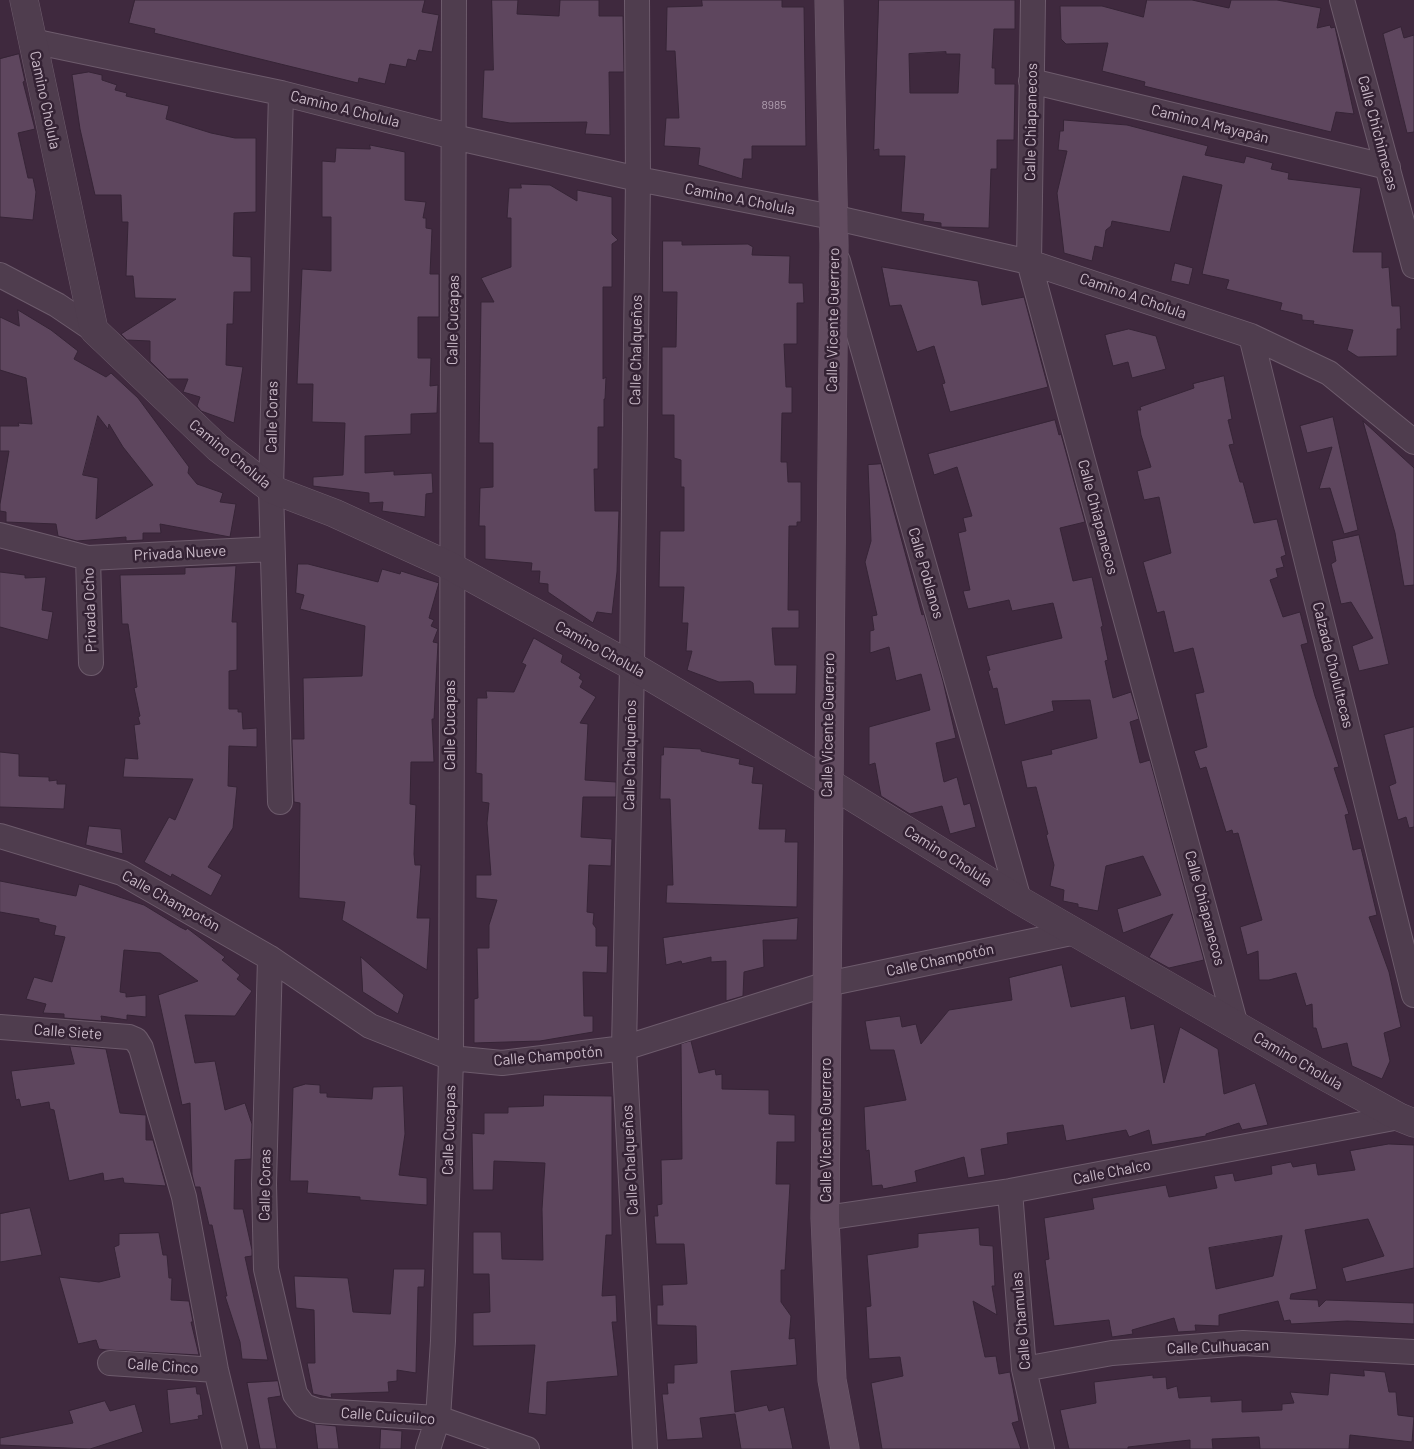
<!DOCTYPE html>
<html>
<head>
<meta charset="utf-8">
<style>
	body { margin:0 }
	canvas { display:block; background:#3f293e }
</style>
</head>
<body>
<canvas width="1414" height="1449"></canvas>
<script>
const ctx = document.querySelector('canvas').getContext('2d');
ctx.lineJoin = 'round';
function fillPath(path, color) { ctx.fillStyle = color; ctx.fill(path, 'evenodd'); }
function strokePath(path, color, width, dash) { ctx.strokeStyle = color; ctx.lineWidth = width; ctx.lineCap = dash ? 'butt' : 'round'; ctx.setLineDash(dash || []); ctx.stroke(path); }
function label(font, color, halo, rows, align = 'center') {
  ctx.font = font + ' Barlow,sans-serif'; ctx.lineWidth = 5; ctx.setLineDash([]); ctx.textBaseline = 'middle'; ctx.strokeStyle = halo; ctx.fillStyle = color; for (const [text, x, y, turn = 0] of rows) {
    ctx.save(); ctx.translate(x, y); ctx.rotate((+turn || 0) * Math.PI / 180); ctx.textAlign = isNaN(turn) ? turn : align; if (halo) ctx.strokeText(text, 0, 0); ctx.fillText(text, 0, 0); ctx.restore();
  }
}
const building = new Path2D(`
	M 135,0 L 425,0 L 422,12 L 439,15 L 432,52 L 419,50 L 416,61 L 408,59 L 406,67 L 390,64 L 385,84 L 359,78 L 358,83 L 154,33 L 155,29 L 129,23 Z
	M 492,0 L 518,0 L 517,14 L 559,16 L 560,0 L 599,0 L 599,16 L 623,16 L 624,72 L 609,72 L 610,135 L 585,134 L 587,122 L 510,123 L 482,118 L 484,70 L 493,70 Z
	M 702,0 L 782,0 L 782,7 L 804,7 L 806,146 L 752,146 L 752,159 L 744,159 L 742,179 L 698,165 L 700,148 L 664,146 L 666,118 L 679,118 L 675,51 L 666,51 L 667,7 L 702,6 Z
	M 879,0 L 1015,0 L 1015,29 L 994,29 L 992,68 L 995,68 L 995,84 L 1015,84 L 1014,140 L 997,140 L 997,169 L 991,169 L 989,228 L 941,227 L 941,223 L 923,221 L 924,214 L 901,212 L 905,156 L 879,156 L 879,149 L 874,150 ZM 946,52 L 946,54 L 960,54 L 958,93 L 910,93 L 909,54 Z
	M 1147,0 L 1192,0 L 1229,8 L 1231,0 L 1277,0 L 1321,8 L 1317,28 L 1330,25 L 1331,28 L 1335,27 L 1354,114 L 1336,112 L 1331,132 L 1144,86 L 1145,82 L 1102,71 L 1108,43 L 1066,44 L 1061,39 L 1060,6 L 1102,6 L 1143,17 Z
	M 1401,27 L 1404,38 L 1414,35 L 1414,132 L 1407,133 L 1383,34 Z
	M 19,54 L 25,81 L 23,82 L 35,129 L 18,133 L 28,178 L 33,178 L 36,192 L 33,220 L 0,217 L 0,59 Z
	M 89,72 L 102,75 L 102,80 L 117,85 L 115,90 L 127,93 L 126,96 L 169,106 L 166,119 L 211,133 L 235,138 L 256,138 L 256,212 L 234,213 L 233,256 L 251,257 L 251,292 L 234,292 L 233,324 L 227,324 L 226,365 L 243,367 L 234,423 L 201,411 L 197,406 L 200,397 L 183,392 L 188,379 L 168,379 L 150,361 L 150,341 L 127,340 L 121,334 L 176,299 L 135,298 L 133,276 L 126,276 L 128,222 L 122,222 L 121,195 L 95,195 L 80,129 L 72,75 Z
	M 1064,120 L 1127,125 L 1208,146 L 1205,155 L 1244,163 L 1246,156 L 1273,163 L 1271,169 L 1289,173 L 1288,179 L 1361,188 L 1353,252 L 1382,252 L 1382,268 L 1389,267 L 1392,306 L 1400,306 L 1401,329 L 1397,329 L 1397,356 L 1358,357 L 1347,350 L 1353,330 L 1313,324 L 1314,321 L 1302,320 L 1302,315 L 1280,310 L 1282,303 L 1226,289 L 1229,280 L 1202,274 L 1222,185 L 1183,176 L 1170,232 L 1112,221 L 1111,226 L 1106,230 L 1103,248 L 1095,246 L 1092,261 L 1064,253 L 1057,193 L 1067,151 L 1058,150 L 1060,131 L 1063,131 Z
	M 370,145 L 405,152 L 405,200 L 426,202 L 423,218 L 426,218 L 426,228 L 432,229 L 430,274 L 439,274 L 439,317 L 418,317 L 418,358 L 431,358 L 430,386 L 438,385 L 437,413 L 411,414 L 411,434 L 365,436 L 365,473 L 394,471 L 394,475 L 432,473 L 433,493 L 426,494 L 425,517 L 382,511 L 383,502 L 369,503 L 369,493 L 313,486 L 313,477 L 343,475 L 345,423 L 312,422 L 313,384 L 297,384 L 302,269 L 331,271 L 331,217 L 322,217 L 322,161 L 335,162 L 336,148 L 370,149 Z
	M 521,184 L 550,185 L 577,201 L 577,190 L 612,197 L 612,234 L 618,240 L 612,244 L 612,287 L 603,287 L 603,379 L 606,377 L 605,399 L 604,399 L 604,427 L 598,427 L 598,469 L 594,469 L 595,511 L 619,511 L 617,572 L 612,614 L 597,612 L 593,623 L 548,592 L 548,584 L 539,583 L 540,571 L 531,571 L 532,563 L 485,559 L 485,526 L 479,526 L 480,488 L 493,487 L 493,443 L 479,443 L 481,302 L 494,302 L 481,278 L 511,267 L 511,218 L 507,218 L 509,188 L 521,188 Z
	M 663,241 L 682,241 L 682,245 L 748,244 L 753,247 L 752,255 L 790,256 L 789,283 L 803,283 L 804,303 L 797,303 L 797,344 L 784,344 L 786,387 L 792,387 L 792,413 L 782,413 L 781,462 L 787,462 L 788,482 L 801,482 L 801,522 L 797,522 L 797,526 L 789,526 L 788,610 L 799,610 L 799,628 L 772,628 L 775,665 L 797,665 L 796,694 L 754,694 L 753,683 L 750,681 L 719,682 L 687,670 L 692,651 L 686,651 L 688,623 L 682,623 L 684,587 L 659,587 L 660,531 L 684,531 L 684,487 L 681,487 L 681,460 L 674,458 L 674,415 L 662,415 L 662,347 L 676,347 L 677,292 L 663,292 Z
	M 1175,263 L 1193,268 L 1189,285 L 1171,281 Z
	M 882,267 L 978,281 L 982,305 L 1024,297 L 1048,387 L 950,412 L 942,384 L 945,383 L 934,346 L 917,352 L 901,305 L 890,306 Z
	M 18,310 L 51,330 L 78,351 L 74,359 L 106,377 L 111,373 L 138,398 L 189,467 L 188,473 L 197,484 L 223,493 L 220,502 L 236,504 L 230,537 L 160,524 L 161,533 L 143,533 L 143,540 L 126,541 L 126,537 L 77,541 L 58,536 L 56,524 L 6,522 L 6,512 L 0,511 L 0,504 L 9,451 L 0,451 L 0,426 L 19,426 L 18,423 L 32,424 L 26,378 L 0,370 L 0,317 L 19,326 ZM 98,416 L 108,429 L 109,424 L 123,447 L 153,485 L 96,519 L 98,478 L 83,475 Z
	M 1129,329 L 1156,336 L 1166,369 L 1132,378 L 1128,362 L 1113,366 L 1105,335 Z
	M 1224,376 L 1232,419 L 1228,420 L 1234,444 L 1229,445 L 1240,482 L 1243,482 L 1254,523 L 1277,519 L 1286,555 L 1281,557 L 1284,567 L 1276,569 L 1278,577 L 1270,580 L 1283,617 L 1300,612 L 1308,643 L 1301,645 L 1315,696 L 1339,767 L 1334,768 L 1349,814 L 1345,815 L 1353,850 L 1361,848 L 1377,915 L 1369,917 L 1389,972 L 1401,1027 L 1384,1033 L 1390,1061 L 1382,1079 L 1352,1066 L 1347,1043 L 1322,1049 L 1316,1028 L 1313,1028 L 1312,1004 L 1306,1006 L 1296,973 L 1269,980 L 1259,980 L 1258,951 L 1247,955 L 1240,927 L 1262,920 L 1238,833 L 1233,834 L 1232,830 L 1226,832 L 1206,767 L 1200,769 L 1194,751 L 1207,747 L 1195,694 L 1204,692 L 1193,648 L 1174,653 L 1164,611 L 1157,613 L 1143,562 L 1171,553 L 1159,497 L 1144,500 L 1137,471 L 1151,467 L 1141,435 L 1137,410 L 1141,410 L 1140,407 L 1194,388 L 1193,384 Z
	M 1333,417 L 1358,530 L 1344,534 L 1330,488 L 1319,489 L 1332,447 L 1307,453 L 1300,426 Z
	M 1055,420 L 1059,435 L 1061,434 L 1085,522 L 1060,528 L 1073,581 L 1092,577 L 1103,626 L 1101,627 L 1108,660 L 1105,661 L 1113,698 L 1131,692 L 1139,719 L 1130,722 L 1140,763 L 1150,760 L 1204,960 L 1169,968 L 1149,957 L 1173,914 L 1123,933 L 1117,909 L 1161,895 L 1143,856 L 1106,866 L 1098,911 L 1078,907 L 1078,904 L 1063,901 L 1064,890 L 1050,886 L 1054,865 L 1046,835 L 1048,834 L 1036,787 L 1027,788 L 1021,761 L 1052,754 L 1051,750 L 1097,738 L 1090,700 L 1052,701 L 1054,711 L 1005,725 L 997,688 L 993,689 L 988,671 L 990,670 L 986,656 L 1062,638 L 1053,603 L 1012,611 L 1009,600 L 968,609 L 963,591 L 970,590 L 958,533 L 966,531 L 963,518 L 972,516 L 957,467 L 934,475 L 928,454 Z
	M 1363,421 L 1414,468 L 1414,585 L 1404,586 L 1395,533 Z
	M 881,464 L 922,615 L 924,614 L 943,681 L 956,738 L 936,743 L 944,782 L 957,777 L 964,805 L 970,803 L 976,827 L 950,834 L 942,806 L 910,814 L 881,796 L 875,763 L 869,765 L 869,727 L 930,710 L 921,674 L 896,681 L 889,647 L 870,653 L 870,631 L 874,630 L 872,616 L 877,615 L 865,562 L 871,541 L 868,465 Z
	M 1359,535 L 1389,664 L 1359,671 L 1352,646 L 1373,638 L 1351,602 L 1341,604 L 1331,564 L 1336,561 L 1332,541 Z
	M 298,564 L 308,564 L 378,582 L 382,569 L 400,574 L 401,571 L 439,583 L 429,618 L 434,620 L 431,626 L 438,629 L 433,642 L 438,643 L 434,719 L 432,719 L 434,762 L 411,762 L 410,804 L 416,805 L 414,854 L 415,865 L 421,865 L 417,918 L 430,918 L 427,970 L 342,920 L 345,902 L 299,898 L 300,803 L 294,802 L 292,742 L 292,739 L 304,739 L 303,678 L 362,676 L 365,626 L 300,609 L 304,595 L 296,593 Z
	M 236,566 L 232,622 L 237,622 L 237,670 L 229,671 L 229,709 L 238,709 L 238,712 L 242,712 L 243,729 L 257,728 L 257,747 L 229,746 L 228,786 L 237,787 L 233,828 L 208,867 L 222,875 L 211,896 L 172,874 L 171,877 L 144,862 L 169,817 L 175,820 L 193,779 L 123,777 L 125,758 L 138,759 L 134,725 L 140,724 L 138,717 L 140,716 L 134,688 L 137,687 L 128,624 L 122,624 L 120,575 L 185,574 L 185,568 Z
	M 0,572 L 25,575 L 25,578 L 46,577 L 42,610 L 53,612 L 48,640 L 0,627 Z
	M 534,638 L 563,655 L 561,662 L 581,674 L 579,678 L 583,681 L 580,687 L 596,697 L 580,723 L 588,724 L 585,780 L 616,782 L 616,797 L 583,797 L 581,837 L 612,839 L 611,866 L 589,865 L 587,912 L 594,913 L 593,924 L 596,928 L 596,946 L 608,946 L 607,973 L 583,972 L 584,1016 L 593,1016 L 593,1032 L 540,1041 L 474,1043 L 474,999 L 478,998 L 477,948 L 489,948 L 489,925 L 497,900 L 476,898 L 476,875 L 491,875 L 487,823 L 489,803 L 482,802 L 482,774 L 476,773 L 477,698 L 487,698 L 486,691 L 514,692 L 526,665 L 522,663 Z
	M 1414,727 L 1414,827 L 1409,828 L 1406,817 L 1398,820 L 1389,786 L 1396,783 L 1384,735 Z
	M 664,747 L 701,749 L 701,751 L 740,759 L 739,764 L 754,767 L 752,783 L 763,784 L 759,829 L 786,829 L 785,842 L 798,842 L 797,907 L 666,903 L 667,885 L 673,885 L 670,799 L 660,799 L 661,755 L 663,755 Z
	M 0,752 L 19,754 L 19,776 L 49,777 L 49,781 L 57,780 L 57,784 L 66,784 L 64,809 L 0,807 Z
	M 89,826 L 121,829 L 123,854 L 86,845 Z
	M 0,881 L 76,896 L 79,884 L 144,905 L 180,927 L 186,930 L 187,928 L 225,957 L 222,960 L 240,975 L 237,979 L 252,991 L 235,1016 L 185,1015 L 195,1063 L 215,1061 L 225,1110 L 245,1103 L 252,1124 L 251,1159 L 235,1160 L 234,1209 L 243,1209 L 252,1250 L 252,1256 L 245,1257 L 268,1360 L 242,1359 L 240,1342 L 225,1296 L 227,1296 L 212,1225 L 209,1225 L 200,1187 L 195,1187 L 192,1174 L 190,1103 L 182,1105 L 158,995 L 198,981 L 160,953 L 124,950 L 120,992 L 126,993 L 126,997 L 146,995 L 146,1017 L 127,1015 L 127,1020 L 101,1016 L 102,1021 L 64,1018 L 64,1014 L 43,1013 L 46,1004 L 26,999 L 34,977 L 52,982 L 65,937 L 54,935 L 56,926 L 39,922 L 39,919 L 0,912 Z
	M 798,918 L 797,940 L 763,940 L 764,967 L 744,972 L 743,996 L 726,1001 L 726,961 L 711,962 L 711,957 L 682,964 L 681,961 L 666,965 L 663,938 Z
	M 361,957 L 404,995 L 398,1014 L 363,992 Z
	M 1062,965 L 1071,1007 L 1125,996 L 1131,1029 L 1154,1024 L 1164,1083 L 1180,1027 L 1218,1049 L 1224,1094 L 1255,1083 L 1268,1125 L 1242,1130 L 1239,1123 L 1206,1134 L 1206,1136 L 1152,1145 L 1149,1130 L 1129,1137 L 1126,1130 L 1066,1141 L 1063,1125 L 1007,1133 L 1008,1144 L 981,1149 L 985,1175 L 968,1178 L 964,1157 L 915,1171 L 917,1182 L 883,1189 L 882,1185 L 872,1186 L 869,1150 L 866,1151 L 864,1107 L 906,1100 L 894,1050 L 870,1050 L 865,1021 L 900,1016 L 902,1027 L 916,1024 L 921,1044 L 949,1010 L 1012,1000 L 1009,978 Z
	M 691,1041 L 699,1073 L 715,1069 L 716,1075 L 722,1074 L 722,1089 L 769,1090 L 769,1114 L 795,1115 L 795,1142 L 777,1142 L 776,1184 L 790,1184 L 785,1270 L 781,1270 L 781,1302 L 791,1316 L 789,1339 L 795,1338 L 797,1365 L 731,1371 L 735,1412 L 767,1405 L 769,1411 L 784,1407 L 793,1449 L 741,1449 L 735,1414 L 700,1418 L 703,1438 L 667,1440 L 662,1394 L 668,1394 L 667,1383 L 674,1383 L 674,1365 L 697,1363 L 696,1326 L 657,1325 L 657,1305 L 663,1305 L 662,1285 L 687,1284 L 684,1244 L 656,1244 L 654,1216 L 658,1216 L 657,1205 L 662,1204 L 661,1160 L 682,1159 L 681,1044 Z
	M 70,1046 L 106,1049 L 120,1113 L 146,1115 L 146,1140 L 153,1140 L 166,1186 L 124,1183 L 123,1178 L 104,1181 L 103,1173 L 69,1181 L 54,1110 L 50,1109 L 49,1102 L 21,1107 L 19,1099 L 16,1100 L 11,1071 L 74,1064 Z
	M 306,1084 L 320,1085 L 320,1093 L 327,1093 L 327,1097 L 372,1099 L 373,1087 L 403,1086 L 405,1134 L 399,1175 L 427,1178 L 427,1205 L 360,1200 L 360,1197 L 307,1193 L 308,1181 L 290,1181 L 293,1088 Z
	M 544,1095 L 612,1096 L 612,1235 L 606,1235 L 602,1296 L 616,1295 L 617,1322 L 612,1322 L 618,1376 L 547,1382 L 546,1415 L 528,1413 L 535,1345 L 473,1346 L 473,1313 L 490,1312 L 489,1274 L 473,1274 L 473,1232 L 501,1232 L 502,1259 L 543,1260 L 542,1209 L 545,1163 L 494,1161 L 493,1190 L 473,1190 L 472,1133 L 484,1134 L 484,1113 L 508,1113 L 508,1107 L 543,1106 Z
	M 1389,1144 L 1414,1145 L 1414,1268 L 1346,1282 L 1342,1268 L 1384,1256 L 1368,1219 L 1305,1230 L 1317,1289 L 1291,1294 L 1290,1299 L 1318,1300 L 1319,1307 L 1326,1300 L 1414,1303 L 1414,1324 L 1347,1321 L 1291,1324 L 1290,1320 L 1284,1321 L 1278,1301 L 1219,1315 L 1219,1326 L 1195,1325 L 1196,1331 L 1178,1332 L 1174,1318 L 1132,1330 L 1133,1334 L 1112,1337 L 1109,1320 L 1054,1326 L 1045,1260 L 1049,1259 L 1044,1218 L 1094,1209 L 1092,1198 L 1166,1185 L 1169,1197 L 1217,1188 L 1214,1176 L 1233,1173 L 1235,1181 L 1272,1174 L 1271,1166 L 1291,1162 L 1293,1167 L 1316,1163 L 1318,1175 L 1355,1170 L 1350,1151 ZM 1282,1236 L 1273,1276 L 1216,1289 L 1209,1248 Z
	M 30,1208 L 42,1255 L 0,1262 L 0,1214 Z
	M 979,1228 L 980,1245 L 993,1246 L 995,1286 L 992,1286 L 997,1315 L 973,1301 L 985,1357 L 996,1356 L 999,1374 L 1010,1372 L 1019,1421 L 1012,1423 L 1021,1449 L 882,1449 L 871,1383 L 903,1376 L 900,1357 L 869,1359 L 866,1307 L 871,1306 L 867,1255 L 918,1247 L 918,1234 Z
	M 159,1233 L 163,1255 L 167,1255 L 169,1278 L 172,1278 L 171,1300 L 189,1301 L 193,1322 L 191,1322 L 199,1355 L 107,1350 L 99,1349 L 96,1340 L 78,1344 L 59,1277 L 99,1282 L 120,1277 L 114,1247 L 119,1245 L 119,1234 Z
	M 394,1269 L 425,1269 L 424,1287 L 418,1287 L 416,1373 L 397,1370 L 397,1381 L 388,1382 L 389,1392 L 331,1394 L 332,1398 L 313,1394 L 307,1363 L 315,1363 L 314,1310 L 296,1308 L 294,1276 L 348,1278 L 353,1312 L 390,1314 Z
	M 1364,1370 L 1385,1372 L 1389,1392 L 1396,1392 L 1398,1415 L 1414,1417 L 1412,1442 L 1350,1435 L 1349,1449 L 1260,1449 L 1259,1437 L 1212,1439 L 1213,1449 L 1190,1449 L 1190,1440 L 1128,1447 L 1128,1449 L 1069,1449 L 1060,1410 L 1096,1403 L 1094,1382 L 1153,1375 L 1153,1378 L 1166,1377 L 1167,1389 L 1177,1386 L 1179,1398 L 1211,1396 L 1211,1402 L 1242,1400 L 1242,1412 L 1282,1410 L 1282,1404 L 1294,1403 L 1290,1392 L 1328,1395 L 1330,1373 L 1364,1376 Z
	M 278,1381 L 281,1396 L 268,1398 L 277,1449 L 260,1449 L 247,1383 Z
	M 196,1387 L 197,1394 L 200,1394 L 203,1415 L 198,1416 L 199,1419 L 170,1424 L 167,1390 Z
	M 105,1401 L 110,1411 L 135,1404 L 143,1432 L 90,1449 L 0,1445 L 0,1438 L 73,1423 L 69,1411 Z
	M 315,1424 L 336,1426 L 339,1449 L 318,1449 Z
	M 381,1429 L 402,1431 L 401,1449 L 380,1449 Z`);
fillPath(building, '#5e465e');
strokePath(building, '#362436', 1);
const minor = new Path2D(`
	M 637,0 L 638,179 L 632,666 L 624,1048 L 645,1449
	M 1033,0 L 1029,262 L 1236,1026
	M 1342,0 L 1414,266
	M 32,41 L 281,93 L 454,137 L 638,179 L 832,217 L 1029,262 L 1251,336 L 1329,373 L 1414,442
	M 1031,81 L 1388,167
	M 838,261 L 1019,900
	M 0,275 L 57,305 L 94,330
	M 1251,336 L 1414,995
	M 0,535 L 88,558 L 272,549
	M 88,558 L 91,663
	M 280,802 L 271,489 L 281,93
	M 0,836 L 122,873 L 270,958 L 370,1026 L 451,1058 L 502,1063 L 624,1048 L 827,984 L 1076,932
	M 270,958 L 264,1184 L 266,1269 L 295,1394 L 304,1406 L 318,1411 L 438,1418 L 527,1449
	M 0,1027 L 129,1037 L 136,1040 L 141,1048 L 184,1197 L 216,1370 L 235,1449
	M 1010,1191 L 1024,1369 L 1042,1449
	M 825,1218 L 1010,1191 L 1399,1117
	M 110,1363 L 216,1370
	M 1024,1369 L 1112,1353 L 1243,1343 L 1414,1352
	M 428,1449 L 438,1418 L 443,1341 L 451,1058 L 454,0`);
const tertiary = new Path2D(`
	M 24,0 L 94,330 L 218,448 L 271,489 L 334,513 L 450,566 L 632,666 L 828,782 L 1019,900 L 1317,1072 L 1399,1117 L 1414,1123`);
const secondary = new Path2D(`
	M 829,0 L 834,245 L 825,1218 L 832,1380 L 845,1449`);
strokePath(minor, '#6d5b6c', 26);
strokePath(tertiary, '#6d5b6c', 29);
strokePath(secondary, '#6d5b6c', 29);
strokePath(minor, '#4f3d4e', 24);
strokePath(tertiary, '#4f3d4e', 28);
strokePath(secondary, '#624c60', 28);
label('12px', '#af9dae', null, [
	["8985",774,105]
]);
label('15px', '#cabac8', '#342234', [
	["Camino Cholula",45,100,78],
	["Camino A Cholula",345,109,14],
	["Calle Chiapanecos",1031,122,-89],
	["Camino A Mayapán",1210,124,14],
	["Calle Chichimecas",1378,133,75],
	["Camino A Cholula",740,199,11],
	["Camino A Cholula",1133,296,19],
	["Calle Cucapas",453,320,-89],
	["Calle Vicente Guerrero",833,320,-89],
	["Calle Chalqueños",636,350,-89],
	["Calle Coras",272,417,-89],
	["Camino Cholula",230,454,39],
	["Calle Chiapanecos",1098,517,75],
	["Privada Nueve",180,553,-3],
	["Calle Poblanos",926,573,74],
	["Privada Ocho",90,610,-92],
	["Camino Cholula",600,649,29],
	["Calzada Cholultecas",1333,665,76],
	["Calle Cucapas",450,725,-90],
	["Calle Vicente Guerrero",828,725,-89],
	["Calle Chalqueños",630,755,-89],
	["Camino Cholula",948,856,32],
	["Calle Champotón",171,901,29],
	["Calle Chiapanecos",1205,908,75],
	["Calle Champotón",940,960,-12],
	["Calle Siete",68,1032,4],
	["Calle Champotón",548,1056,-5],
	["Camino Cholula",1298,1061,30],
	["Calle Cucapas",449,1130,-88],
	["Calle Vicente Guerrero",826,1130,-90],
	["Calle Chalqueños",630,1160,-93],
	["Calle Chalco",1112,1172,-11],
	["Calle Coras",265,1185,-89],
	["Calle Chamulas",1021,1321,-95],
	["Calle Culhuacan",1218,1347,-2],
	["Calle Cinco",163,1366,4],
	["Calle Cuicuilco",388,1416,4]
]);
</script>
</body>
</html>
